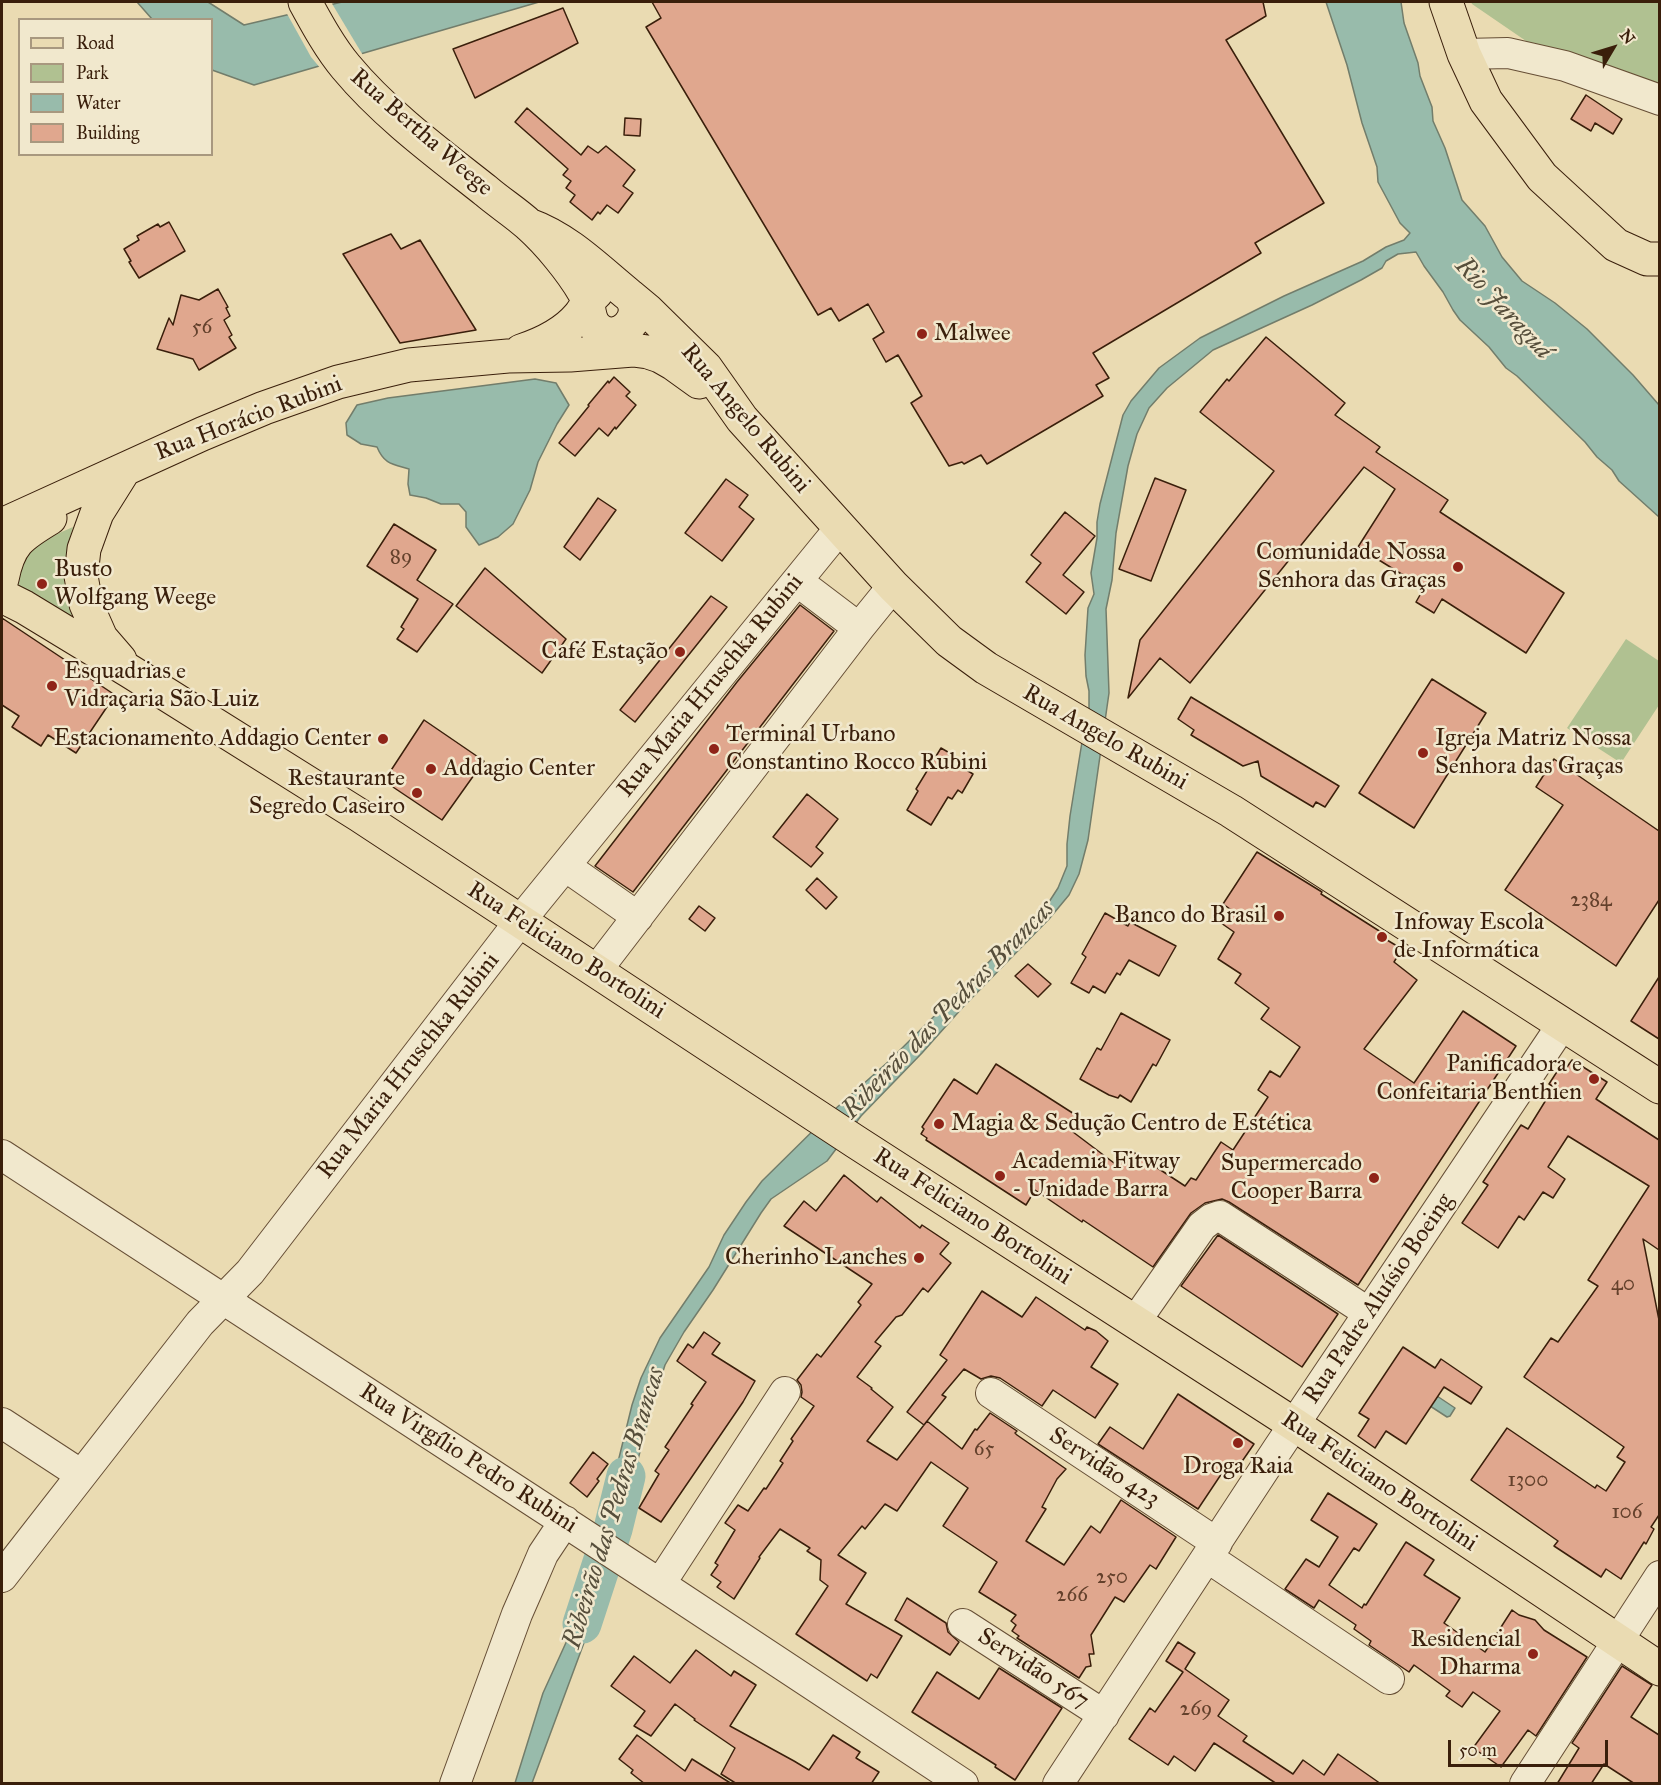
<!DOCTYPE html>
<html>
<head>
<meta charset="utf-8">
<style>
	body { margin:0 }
	#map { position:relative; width:1661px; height:1785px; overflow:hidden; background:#eadbb2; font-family:"IM FELL Great Primer",serif }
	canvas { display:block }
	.frame { position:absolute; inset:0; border:3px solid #3a1f0b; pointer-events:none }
	.legend { position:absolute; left:18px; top:18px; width:195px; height:138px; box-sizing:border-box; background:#f1e8cd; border:2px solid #a8987f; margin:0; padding:8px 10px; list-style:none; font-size:18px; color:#3a1f0b }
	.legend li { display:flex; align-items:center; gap:12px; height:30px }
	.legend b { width:30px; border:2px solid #a8987f }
	.north { position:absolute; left:1583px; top:18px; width:60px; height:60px; -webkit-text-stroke:4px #f1e8cd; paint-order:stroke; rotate:52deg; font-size:16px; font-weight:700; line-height:24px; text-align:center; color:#3a1f0b }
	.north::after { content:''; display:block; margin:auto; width:21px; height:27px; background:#3a1f0b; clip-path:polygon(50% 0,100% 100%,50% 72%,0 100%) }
	.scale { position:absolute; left:1448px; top:1740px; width:160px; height:27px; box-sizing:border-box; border:3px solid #3a1f0b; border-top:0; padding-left:8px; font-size:18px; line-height:21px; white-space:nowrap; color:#3a1f0b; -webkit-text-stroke:4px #f1e8cd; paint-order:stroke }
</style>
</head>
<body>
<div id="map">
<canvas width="1661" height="1785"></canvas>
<div class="frame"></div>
<ul class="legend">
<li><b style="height:8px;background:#eadbb2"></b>Road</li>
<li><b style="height:16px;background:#b0c191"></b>Park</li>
<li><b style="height:16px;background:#98bbab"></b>Water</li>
<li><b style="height:16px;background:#e0a78e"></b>Building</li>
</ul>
<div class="north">N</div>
<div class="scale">50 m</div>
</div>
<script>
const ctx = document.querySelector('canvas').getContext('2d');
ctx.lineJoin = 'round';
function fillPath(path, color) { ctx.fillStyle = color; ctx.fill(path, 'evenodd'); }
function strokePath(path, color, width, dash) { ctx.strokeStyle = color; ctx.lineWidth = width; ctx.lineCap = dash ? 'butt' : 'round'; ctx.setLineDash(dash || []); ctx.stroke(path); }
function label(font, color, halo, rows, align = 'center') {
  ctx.font = font + ' "IM FELL Great Primer",serif'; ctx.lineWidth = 5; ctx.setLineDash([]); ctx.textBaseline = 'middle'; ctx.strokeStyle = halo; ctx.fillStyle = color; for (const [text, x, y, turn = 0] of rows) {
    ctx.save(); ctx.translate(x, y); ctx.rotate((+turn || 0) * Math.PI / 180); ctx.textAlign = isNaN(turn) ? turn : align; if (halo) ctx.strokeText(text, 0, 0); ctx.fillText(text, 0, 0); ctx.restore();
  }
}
fillPath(new Path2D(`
	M 1471,2 L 1659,2 L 1659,85 L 1545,54 L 1472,4 Z
	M 73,527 C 66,550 61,575 67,599 C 70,610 75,620 79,631 L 16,590 L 14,561 L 41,541 Z
	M 1626,639 L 1659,661 L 1659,705 L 1621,763 L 1567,728 Z`), '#b0c191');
const water = new Path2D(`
	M 137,2 L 208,2 L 244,25 L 342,2 L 539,2 L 254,85 L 212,70 L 212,20 L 152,19 Z
	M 1326,2 L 1401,2 L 1404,23 L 1418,63 L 1420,76 L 1432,107 L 1433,121 L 1445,148 L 1462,200 L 1485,226 L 1502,257 L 1522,281 L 1555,303 L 1587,329 L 1633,375 L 1659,405 L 1659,517 L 1619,481 L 1612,470 L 1597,457 L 1585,442 L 1517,376 L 1506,368 L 1489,347 L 1460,320 L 1453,310 L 1443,292 L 1424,266 L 1416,252 L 1398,254 L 1386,261 L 1382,268 L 1361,280 L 1312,305 L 1213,350 L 1167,388 L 1149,408 L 1137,434 L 1128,466 L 1116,533 L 1112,580 L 1106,609 L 1109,693 L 1088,840 L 1079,874 L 1069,895 L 1049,919 L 963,1007 L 922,1053 L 861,1116 L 827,1161 L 771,1199 L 761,1213 L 713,1290 L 684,1332 L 665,1365 L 652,1406 L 631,1486 L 622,1534 L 603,1523 L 632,1405 L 641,1378 L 660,1338 L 709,1267 L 724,1235 L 746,1202 L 762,1181 L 834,1110 L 889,1061 L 1019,932 L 1038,919 L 1058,888 L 1067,866 L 1067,844 L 1070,816 L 1082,742 L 1089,715 L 1089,691 L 1086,676 L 1085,655 L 1088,608 L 1094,594 L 1091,573 L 1097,538 L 1097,522 L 1100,504 L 1123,415 L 1131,401 L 1159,368 L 1200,338 L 1284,296 L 1363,261 L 1386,247 L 1404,240 L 1410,233 L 1400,223 L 1378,182 L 1377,167 L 1362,123 L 1347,65 Z
	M 535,379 L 556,383 L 569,405 L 557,424 L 538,462 L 530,490 L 513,524 L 498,537 L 479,545 L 466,527 L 466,512 L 459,504 L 441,504 L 426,498 L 410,495 L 408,484 L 409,469 C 392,464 384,464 377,447 L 361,444 L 347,435 L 346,423 L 357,405 L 388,398 Z
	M 1434,1394 L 1455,1408 L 1450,1416 L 1447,1417 L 1427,1404 Z
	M 593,1569 L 606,1577 L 588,1632 L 532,1783 L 515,1783 L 543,1693 L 569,1636 Z`);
fillPath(water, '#98bbab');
strokePath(water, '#727d6b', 1.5);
fillPath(new Path2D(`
	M 331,2 L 364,57 L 321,69 L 311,57 L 286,12 Z`), '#eadbb2');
strokePath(new Path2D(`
	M 582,1624 L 613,1529 L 626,1476`), '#98bbab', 39);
const building = new Path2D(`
	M 652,2 L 1263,2 L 1266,16 L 1226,40 L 1324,203 L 1255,243 L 1261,253 L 1093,353 L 1109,378 L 1096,385 L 1103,396 L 987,464 L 981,455 L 964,464 L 962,462 L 949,466 L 911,403 L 922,396 L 898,355 L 886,362 L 873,339 L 884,332 L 868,304 L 839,321 L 831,308 L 818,315 L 646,27 L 661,18 Z
	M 563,8 L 578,43 L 475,98 L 453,49 Z
	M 1586,95 L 1622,119 L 1613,134 L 1595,123 L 1591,131 L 1571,119 Z
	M 527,108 L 581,155 L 588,146 L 598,153 L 606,146 L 635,170 L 623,186 L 633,193 L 618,213 L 607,205 L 600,214 L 598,212 L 592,220 L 570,202 L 575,195 L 566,188 L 571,181 L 563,175 L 568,169 L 515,122 Z
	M 625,118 L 641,119 L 640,136 L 624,135 Z
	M 169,222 L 185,251 L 139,278 L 129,262 L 131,261 L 124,249 L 139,240 L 137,236 L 158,224 L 160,227 Z
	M 391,234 L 401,249 L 420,240 L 476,330 L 400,343 L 343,254 Z
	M 218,289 L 228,307 L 226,308 L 230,316 L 224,320 L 232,335 L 229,337 L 236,348 L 199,370 L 193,359 L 157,349 L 169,318 L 173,325 L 181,295 L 199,300 Z
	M 1266,337 L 1345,403 L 1335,415 L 1380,447 L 1376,452 L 1448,500 L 1440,512 L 1564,593 L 1526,653 L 1442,599 L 1434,613 L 1416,602 L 1424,588 L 1358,547 L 1395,489 L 1364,467 L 1190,683 L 1160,658 L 1128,698 L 1140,640 L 1274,471 L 1200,412 L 1227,379 L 1229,381 Z
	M 614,377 L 630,392 L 626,396 L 636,405 L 616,429 L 615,427 L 608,436 L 599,428 L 575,456 L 559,443 L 589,406 L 588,405 L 608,381 L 609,383 Z
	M 1155,478 L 1186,490 L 1151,581 L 1119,569 Z
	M 726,479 L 748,495 L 739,507 L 754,519 L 722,561 L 685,533 Z
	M 598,498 L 616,510 L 580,560 L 564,547 Z
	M 1065,512 L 1095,536 L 1063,575 L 1084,592 L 1066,614 L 1026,582 L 1041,563 L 1031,555 Z
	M 394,524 L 436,550 L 417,580 L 453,604 L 417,652 L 397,639 L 404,629 L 401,627 L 418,599 L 367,566 Z
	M 485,568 L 566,639 L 542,673 L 456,606 Z
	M 711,596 L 727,607 L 635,722 L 620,710 Z
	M 800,605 L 834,631 L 633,892 L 595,866 L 737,682 Z
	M 2,618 L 89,676 L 88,677 L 115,695 L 76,753 L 48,735 L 41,746 L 12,727 L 19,716 L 2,705 Z
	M 1432,679 L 1486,713 L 1414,828 L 1359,793 Z
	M 1191,697 L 1339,786 L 1325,807 L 1316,802 L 1313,807 L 1261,776 L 1258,761 L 1243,766 L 1191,735 L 1194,730 L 1178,719 Z
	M 424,720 L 484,761 L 442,820 L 384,781 Z
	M 941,748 L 972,766 L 968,771 L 973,774 L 962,793 L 958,790 L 952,799 L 948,797 L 931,825 L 907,810 L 918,791 L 916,789 Z
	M 1554,759 L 1659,831 L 1659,900 L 1616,966 L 1505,890 L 1563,805 L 1536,787 Z
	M 807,794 L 838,819 L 816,847 L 823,853 L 811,867 L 773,837 Z
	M 1257,852 L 1322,892 L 1321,894 L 1384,934 L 1382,937 L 1402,949 L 1394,962 L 1417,980 L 1364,1049 L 1414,1083 L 1463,1011 L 1516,1046 L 1358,1285 L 1229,1202 L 1222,1199 L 1205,1203 L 1191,1213 L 1153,1267 L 1083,1220 L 1082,1222 L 1035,1190 L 1026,1205 L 926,1140 L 927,1138 L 921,1134 L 924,1129 L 922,1127 L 954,1079 L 977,1094 L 996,1064 L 1082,1119 L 1073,1132 L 1118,1166 L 1130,1150 L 1185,1186 L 1191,1178 L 1196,1180 L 1221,1142 L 1233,1150 L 1268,1097 L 1258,1090 L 1270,1071 L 1280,1077 L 1300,1047 L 1261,1019 L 1269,1008 L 1235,983 L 1241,974 L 1218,959 L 1234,932 L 1221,923 L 1230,909 L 1223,904 Z
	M 817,878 L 837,897 L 826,909 L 806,890 Z
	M 699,906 L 715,918 L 705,931 L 689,919 Z
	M 1105,913 L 1128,926 L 1130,922 L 1176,946 L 1159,976 L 1129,960 L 1120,975 L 1117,973 L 1105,993 L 1093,986 L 1089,993 L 1071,983 L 1086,957 L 1082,954 Z
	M 1028,964 L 1051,984 L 1038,997 L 1015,976 Z
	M 1659,977 L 1659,1039 L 1631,1021 Z
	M 1121,1013 L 1170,1040 L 1156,1066 L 1153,1064 L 1131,1102 L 1120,1095 L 1118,1098 L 1109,1095 L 1080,1079 L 1097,1048 L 1101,1050 Z
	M 1572,1060 L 1607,1082 L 1596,1099 L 1659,1140 L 1659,1250 L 1643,1239 L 1659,1320 L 1659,1515 L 1651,1527 L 1654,1529 L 1646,1544 L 1644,1542 L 1621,1579 L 1606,1569 L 1601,1577 L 1554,1546 L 1558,1541 L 1471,1480 L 1507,1428 L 1595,1488 L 1597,1485 L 1606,1491 L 1625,1462 L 1617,1457 L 1624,1447 L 1524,1377 L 1551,1338 L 1558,1342 L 1598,1286 L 1588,1280 L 1649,1186 L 1568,1136 L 1548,1167 L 1565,1179 L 1553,1198 L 1543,1192 L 1524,1220 L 1519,1216 L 1498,1248 L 1462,1223 L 1488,1185 L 1483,1182 L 1521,1125 L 1528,1129 L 1554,1087 L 1549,1084 L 1562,1064 L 1567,1067 Z
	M 844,1175 L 877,1202 L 881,1197 L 920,1228 L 922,1225 L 949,1243 L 940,1254 L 951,1263 L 928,1292 L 923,1288 L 902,1315 L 896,1317 L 875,1342 L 881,1346 L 857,1377 L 872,1388 L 871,1389 L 893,1407 L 867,1441 L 897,1460 L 927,1421 L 962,1449 L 975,1429 L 977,1430 L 990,1413 L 1017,1431 L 1015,1433 L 1017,1435 L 1066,1469 L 1057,1479 L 1042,1507 L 1046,1509 L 1026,1541 L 1064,1565 L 1091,1526 L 1100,1533 L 1121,1500 L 1176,1537 L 1156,1569 L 1150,1565 L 1124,1602 L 1115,1597 L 1091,1635 L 1094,1654 L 1089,1654 L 1091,1666 L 1086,1667 L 1079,1678 L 1017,1638 L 1019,1636 L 1012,1631 L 1016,1625 L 1011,1621 L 1016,1615 L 979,1592 L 997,1562 L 943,1526 L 968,1488 L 931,1462 L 897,1511 L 885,1504 L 865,1529 L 862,1526 L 838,1555 L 866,1573 L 846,1604 L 902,1636 L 877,1678 L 871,1674 L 867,1681 L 796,1634 L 828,1586 L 820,1580 L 821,1560 L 807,1551 L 810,1548 L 780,1529 L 759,1557 L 760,1558 L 734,1599 L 717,1587 L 721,1582 L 711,1575 L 718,1565 L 715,1563 L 735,1530 L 725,1523 L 738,1505 L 748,1511 L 764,1488 L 766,1489 L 783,1463 L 780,1461 L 793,1441 L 791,1439 L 814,1406 L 801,1397 L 802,1392 L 801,1385 L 797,1380 L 817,1354 L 821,1357 L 861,1305 L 858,1302 L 872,1284 L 784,1226 L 804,1201 L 816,1211 Z
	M 1218,1235 L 1338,1314 L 1302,1367 L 1181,1286 Z
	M 982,1291 L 1022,1317 L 1036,1297 L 1085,1330 L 1087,1327 L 1096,1331 L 1108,1341 L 1091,1367 L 1118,1384 L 1095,1418 L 1053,1390 L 1042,1406 L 1000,1378 L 991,1376 L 981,1379 L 964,1369 L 942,1395 L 946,1397 L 924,1425 L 907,1412 L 947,1360 L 940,1355 Z
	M 704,1332 L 720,1343 L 712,1354 L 755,1381 L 743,1402 L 661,1522 L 639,1508 L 659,1474 L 655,1471 L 669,1450 L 665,1447 L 693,1405 L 691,1404 L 706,1382 L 677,1361 L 688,1344 L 693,1348 Z
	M 1403,1347 L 1435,1368 L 1441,1359 L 1482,1387 L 1471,1404 L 1444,1387 L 1406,1444 L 1386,1431 L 1375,1448 L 1358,1436 L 1369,1419 L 1359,1413 Z
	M 1178,1394 L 1254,1444 L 1234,1473 L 1226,1467 L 1198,1509 L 1098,1444 L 1110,1427 L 1143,1449 Z
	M 593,1452 L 608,1464 L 597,1479 L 599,1481 L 587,1497 L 570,1483 Z
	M 1328,1493 L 1377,1524 L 1359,1551 L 1354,1548 L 1329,1585 L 1362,1608 L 1364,1604 L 1366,1605 L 1406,1542 L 1434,1560 L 1424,1575 L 1460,1598 L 1444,1623 L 1485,1652 L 1512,1610 L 1519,1615 L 1535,1620 L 1544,1630 L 1587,1657 L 1536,1736 L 1528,1730 L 1501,1767 L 1473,1748 L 1500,1711 L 1473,1692 L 1462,1707 L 1446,1696 L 1450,1691 L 1414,1665 L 1409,1672 L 1369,1645 L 1371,1641 L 1354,1629 L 1356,1625 L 1319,1600 L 1314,1608 L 1285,1589 L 1306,1559 L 1319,1567 L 1338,1537 L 1311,1520 Z
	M 907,1598 L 946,1623 L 948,1632 L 959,1642 L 950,1655 L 895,1620 Z
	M 1178,1642 L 1195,1653 L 1185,1669 L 1229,1700 L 1218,1716 L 1247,1736 L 1243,1741 L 1293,1774 L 1303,1760 L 1324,1775 L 1338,1754 L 1381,1784 L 1277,1784 L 1214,1743 L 1195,1771 L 1174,1756 L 1168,1765 L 1129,1739 L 1150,1708 L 1155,1712 L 1183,1672 L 1166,1661 Z
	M 696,1650 L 731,1676 L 734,1671 L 756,1685 L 730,1726 L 794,1761 L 809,1770 L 833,1735 L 860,1752 L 856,1758 L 879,1772 L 871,1784 L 737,1784 L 721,1774 L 735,1748 L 694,1720 L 695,1719 L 675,1704 L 651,1736 L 634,1726 L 645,1711 L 611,1686 L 634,1656 L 670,1683 Z
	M 1622,1666 L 1652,1685 L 1631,1717 L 1659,1735 L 1659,1784 L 1635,1784 L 1604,1764 L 1591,1784 L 1557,1784 L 1579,1748 L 1572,1743 Z
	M 999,1668 L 1062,1708 L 1015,1780 L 995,1767 L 996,1765 L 912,1712 L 937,1672 L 979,1699 Z
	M 637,1735 L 685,1771 L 692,1759 L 732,1784 L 645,1784 L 631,1773 L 633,1770 L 619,1759 Z`);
fillPath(building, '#e0a78e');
strokePath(building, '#3a1f0b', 1.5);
const minor = new Path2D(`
	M 1464,54 L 1508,53 L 1565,66 L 1660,100
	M 797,581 L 859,628
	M 565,866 L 638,917
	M 596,971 L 859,628 L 893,586
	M 2,1155 L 660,1584 L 963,1784
	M 1135,1322 L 1202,1226 L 1211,1219 L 1220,1216 L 1369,1313
	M 991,1393 L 1217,1543
	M 2,1423 L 80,1474
	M 1207,1557 L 1389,1679
	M 2,1577 L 200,1323 L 250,1272 L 520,921 L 840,528
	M 660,1584 L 785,1392
	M 963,1624 L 1104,1715
	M 455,1784 L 517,1614 L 531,1582 L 543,1554 L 565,1521
	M 1058,1784 L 1277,1450 L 1562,1025
	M 1525,1784 L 1660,1576`);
const major = new Path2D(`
	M 305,2 C 317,24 330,48 346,67 C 386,115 438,153 486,191 C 500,203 516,213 529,225 C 549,243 571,270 584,292 C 591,304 586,320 598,329 C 619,346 647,316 630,296 C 598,270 568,239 529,225
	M 1446,2 L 1464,54 L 1486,101 L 1542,177 L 1616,245 L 1647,259 L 1660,259
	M 630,296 L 648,311 L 706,368 L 742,419 L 893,586 L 949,641 L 986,668 L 1231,811 L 1660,1087
	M 521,351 C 542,344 564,334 579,316 C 585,309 589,299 596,293
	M 2,525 L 202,434 L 264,408 L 338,382 L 409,365 L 508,356 L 570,355 L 633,350 L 648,352 L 660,356 L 674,364 L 699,382
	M 2,579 C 9,543 20,536 50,518
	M 2,596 L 24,607 L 131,672 L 359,815 L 856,1142 L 1295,1425 L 1660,1669
	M 120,660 L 101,638 L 86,604 L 81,576 L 84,549 L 97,513 L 124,470`);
strokePath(minor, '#664e35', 32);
strokePath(major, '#3a1f0b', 35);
strokePath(minor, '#f1e8cd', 30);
strokePath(major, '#eadbb2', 33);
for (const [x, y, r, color] of [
	[922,334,6,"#8f2418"],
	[1458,567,6,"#8f2418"],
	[42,584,6,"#8f2418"],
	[680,652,6,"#8f2418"],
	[52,686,6,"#8f2418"],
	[383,739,6,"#8f2418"],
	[714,749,6,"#8f2418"],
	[1423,753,6,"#8f2418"],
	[431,769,6,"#8f2418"],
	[417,793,6,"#8f2418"],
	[1279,916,6,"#8f2418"],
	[1382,937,6,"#8f2418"],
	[1594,1079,6,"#8f2418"],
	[939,1124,6,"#8f2418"],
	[1000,1176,6,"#8f2418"],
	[1374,1178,6,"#8f2418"],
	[919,1258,6,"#8f2418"],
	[1238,1443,6,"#8f2418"],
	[1533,1654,6,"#8f2418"]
]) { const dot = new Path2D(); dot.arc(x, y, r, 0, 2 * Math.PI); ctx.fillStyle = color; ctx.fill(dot); strokePath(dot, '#f1e8cd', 2); }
label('21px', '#64412c', null, [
	["56",202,328],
	["89",401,558],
	["2384",1591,901],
	["40",1623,1285],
	["65",984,1450],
	["1300",1528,1481],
	["106",1627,1513],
	["250",1112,1578],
	["266",1072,1596],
	["269",1196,1710]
]);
label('24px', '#3a1f0b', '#f1e8cd', [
	["Rua Bertha Weege",421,133,41],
	["Rua Horácio Rubini",249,419,-21],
	["Rua Angelo Rubini",745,419,50],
	["Rua Maria Hruschka Rubini",711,686,-51],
	["Rua Angelo Rubini",1105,738,30],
	["Rua Feliciano Bortolini",566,951,33],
	["Rua Maria Hruschka Rubini",409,1066,-52],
	["Rua Feliciano Bortolini",972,1217,33],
	["Rua Padre Aluísio Boeing",1379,1299,-56],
	["Rua Virgílio Pedro Rubini",468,1459,33],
	["Servidão 423",1104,1468,33],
	["Rua Feliciano Bortolini",1379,1482,34],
	["Servidão 567",1033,1669,33]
]);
label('24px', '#3a1f0b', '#f1e8cd', [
	["Malwee",934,334],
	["Comunidade Nossa",1446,553,"right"],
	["Senhora das Graças",1446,581,"right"],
	["Busto",54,570],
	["Wolfgang Weege",54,598],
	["Café Estação",668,652,"right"],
	["Esquadrias e",64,672],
	["Vidraçaria São Luiz",64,700],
	["Terminal Urbano",726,735],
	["Constantino Rocco Rubini",726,763],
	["Estacionamento Addagio Center",371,739,"right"],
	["Igreja Matriz Nossa",1435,739],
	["Senhora das Graças",1435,767],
	["Addagio Center",443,769],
	["Restaurante",405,779,"right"],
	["Segredo Caseiro",405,807,"right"],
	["Banco do Brasil",1267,916,"right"],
	["Infoway Escola",1394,923],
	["de Informática",1394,951],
	["Panificadora e",1582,1065,"right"],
	["Confeitaria Benthien",1582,1093,"right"],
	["Magia & Sedução Centro de Estética",951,1124],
	["Academia Fitway",1012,1162],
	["- Unidade Barra",1012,1190],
	["Supermercado",1362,1164,"right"],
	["Cooper Barra",1362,1192,"right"],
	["Cherinho Lanches",907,1258,"right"],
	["Droga Raia",1238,1467,"center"],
	["Residencial",1521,1640,"right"],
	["Dharma",1521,1668,"right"]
], 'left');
label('italic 26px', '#564e3b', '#f1e8cd', [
	["Rio Jaraguá",1503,309,47],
	["Ribeirão das Pedras Brancas",949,1010,-46],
	["Ribeirão das Pedras Brancas",615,1508,-73]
]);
</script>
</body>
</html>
